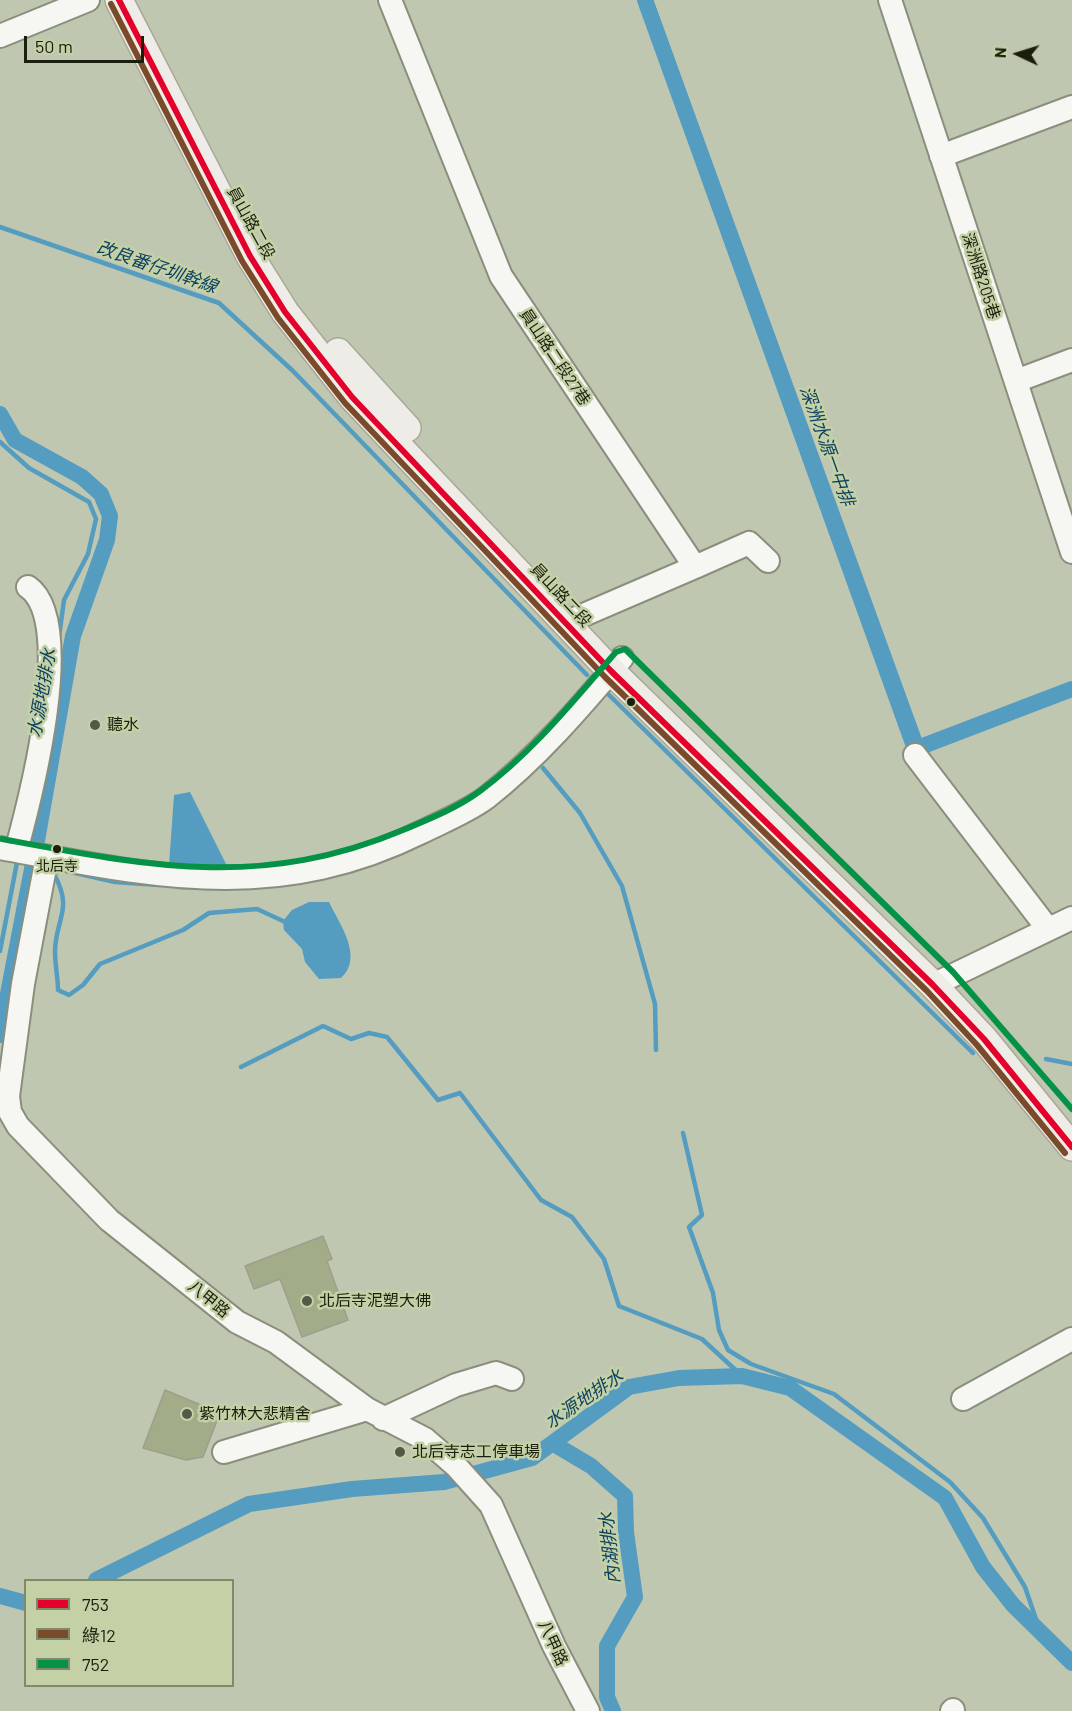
<!DOCTYPE html>
<html>
<head>
<meta charset="utf-8">
<style>
	body { margin:0 }
	#map { position:relative; width:1072px; height:1711px; overflow:hidden; background:#c0c7b0; font-family:Barlow,"Noto Sans TC",sans-serif }
	canvas { display:block }
	.legend { position:absolute; left:24px; top:1579px; width:210px; height:108px; box-sizing:border-box; background:#c4d1a6; border:2px solid #808969; margin:0; padding:8px 10px; list-style:none; font-size:18px; color:#1a1e0e }
	.legend li { display:flex; align-items:center; gap:12px; height:30px }
	.legend b { width:30px; border:2px solid #808969 }
	.north { position:absolute; left:988px; top:24px; width:60px; height:60px; -webkit-text-stroke:4px #c4d1a6; paint-order:stroke; rotate:274deg; font-size:16px; font-weight:700; line-height:24px; text-align:center; color:#1a1e0e }
	.north::after { content:''; display:block; margin:auto; width:21px; height:27px; background:#1a1e0e; clip-path:polygon(50% 0,100% 100%,50% 72%,0 100%) }
	.scale { position:absolute; left:24px; top:36px; width:120px; height:27px; box-sizing:border-box; border:3px solid #1a1e0e; border-top:0; padding-left:8px; font-size:18px; line-height:21px; white-space:nowrap; color:#1a1e0e; -webkit-text-stroke:4px #c4d1a6; paint-order:stroke }
</style>
</head>
<body>
<div id="map">
<canvas width="1072" height="1711"></canvas>
<ul class="legend">
<li><b style="height:8px;background:#e4002b"></b>753</li>
<li><b style="height:8px;background:#7a4b2a"></b>綠12</li>
<li><b style="height:8px;background:#049247"></b>752</li>
</ul>
<div class="north">N</div>
<div class="scale">50 m</div>
</div>
<script>
const ctx = document.querySelector('canvas').getContext('2d');
ctx.lineJoin = 'round';
function fillPath(path, color) { ctx.fillStyle = color; ctx.fill(path, 'evenodd'); }
function strokePath(path, color, width, dash) { ctx.strokeStyle = color; ctx.lineWidth = width; ctx.lineCap = dash ? 'butt' : 'round'; ctx.setLineDash(dash || []); ctx.stroke(path); }
function label(font, color, halo, rows, align = 'center') {
  ctx.font = font + ' Barlow,"Noto Sans TC",sans-serif'; ctx.lineWidth = 5; ctx.setLineDash([]); ctx.textBaseline = 'middle'; ctx.strokeStyle = halo; ctx.fillStyle = color; for (const [text, x, y, turn = 0] of rows) {
    ctx.save(); ctx.translate(x, y); ctx.rotate((+turn || 0) * Math.PI / 180); ctx.textAlign = isNaN(turn) ? turn : align; if (halo) ctx.strokeText(text, 0, 0); ctx.fillText(text, 0, 0); ctx.restore();
  }
}
fillPath(new Path2D(`
	M 190,792 L 231,874 L 169,865 L 174,795 Z
	M 309,902 L 329,902 C 340,925 364,957 341,978 L 319,979 L 305,962 L 302,949 L 284,930 L 283,921 L 292,910 Z`), '#549cc0');
strokePath(new Path2D(`
	M 651,0 L 920,740
	M 0,227 L 219,303 L 293,371 L 587,675
	M 0,442 L 29,468 L 89,502 L 96,519 L 88,554 L 64,600 L 59,637
	M 607,693 L 973,1053
	M 543,768 L 580,813 L 622,886 L 655,1004 L 656,1050
	M 159,885 L 115,882 L 62,870 L 54,874 C 74,910 55,919 55,952 C 55,965 58,978 58,990 L 69,995 L 83,985 L 100,964 L 183,930 L 209,913 L 257,909 L 283,921
	M 179,887 L 210,888
	M 0,951 L 18,857
	M 1046,1059 L 1072,1064
	M 241,1067 L 323,1026 L 351,1039 L 369,1033 L 387,1037 L 438,1100 L 460,1093 L 541,1200 L 572,1217 L 604,1259 L 619,1306 L 702,1339 L 742,1376
	M 683,1133 L 702,1215 L 689,1227 L 713,1293 L 719,1330 L 728,1350 L 751,1364 L 834,1394 L 950,1482 L 983,1518 L 1025,1587 L 1040,1631`), '#549cc0', 4.5);
strokePath(new Path2D(`
	M 645,0 L 915,749 L 1072,689
	M 0,414 L 15,440 L 82,477 L 101,494 L 110,516 L 107,540 L 73,636 L 32,869 L 0,1035
	M 554,1444 L 591,1466 L 625,1496 L 626,1532 L 635,1597 L 607,1646 L 607,1697 L 613,1711
	M 96,1580 L 249,1504 L 352,1489 L 444,1482 L 532,1458 L 629,1387 L 679,1378 L 742,1376 L 790,1388 L 945,1498 L 983,1567 L 1013,1605 L 1072,1663
	M 0,1596 L 26,1603`), '#549cc0', 16);
const building = new Path2D(`
	M 323,1236 L 332,1259 L 327,1261 L 348,1320 L 302,1337 L 280,1279 L 254,1289 L 245,1266 Z
	M 165,1390 L 220,1413 L 203,1457 L 186,1460 L 143,1448 Z`);
fillPath(building, '#a3ac88');
strokePath(building, '#9ba08e', 1.5);
const minor = new Path2D(`
	M 390,0 L 501,276 L 695,567 L 565,623
	M 890,0 L 1072,552
	M 0,36 L 88,0
	M 941,156 L 1072,107
	M 1016,381 L 1072,360
	M 695,567 L 749,543 L 768,561
	M 915,755 L 1048,929
	M 0,848 C 154,876 274,905 422,832 C 442,822 467,812 486,798 C 536,759 581,707 622,658
	M 16,851 C 30,800 77,621 28,587
	M 47,857 L 23,984 L 8,1096 L 10,1112 L 18,1126 L 109,1220 L 237,1322 L 276,1342 L 367,1409 L 425,1439 L 456,1466 L 491,1505 L 554,1646 L 588,1711
	M 933,985 L 1072,918
	M 963,1399 L 1072,1339
	M 383,1419 L 456,1385 L 496,1373 L 512,1379
	M 224,1452 L 367,1409
	M 952,1711 L 953,1710`);
const major = new Path2D(`
	M 119,0 L 250,256 L 285,312 L 352,397 L 611,671 L 933,985 L 984,1039 L 1072,1147
	M 338,352 L 407,428`);
strokePath(minor, '#8a8f7d', 26);
strokePath(major, '#a9a798', 30);
strokePath(minor, '#f6f7f3', 22);
strokePath(major, '#eeece6', 27);
strokePath(new Path2D(`
	M 119,0 L 250,256 L 285,312 L 352,397 L 611,671 L 933,985 L 984,1039 L 1072,1147`), '#e4002b', 6);
strokePath(new Path2D(`
	M 111,4 L 242,261 L 278,318 L 345,403 L 605,677 L 927,991 L 977,1045 L 1065,1153`), '#7a4b2a', 6);
strokePath(new Path2D(`
	M 2,839 C 148,866 260,890 403,830 C 429,819 457,808 480,791 C 532,753 574,700 616,652 L 625,649 L 953,972 L 1072,1109`), '#049247', 6);
for (const [x, y, r, color] of [
	[631,702,5,"#1a1e0e"],
	[95,725,6,"#545947"],
	[57,849,5,"#1a1e0e"],
	[307,1301,6,"#545947"],
	[187,1414,6,"#545947"],
	[400,1452,6,"#545947"]
]) { const dot = new Path2D(); dot.arc(x, y, r, 0, 2 * Math.PI); ctx.fillStyle = color; ctx.fill(dot); strokePath(dot, '#c4d1a6', 2); }
label('14px', '#1a1e0e', '#c4d1a6', [
	["北后寺",57,866]
]);
label('16px', '#1a1e0e', '#c4d1a6', [
	["員山路二段",251,223,61],
	["深洲路205巷",981,276,72],
	["員山路二段27巷",555,357,56],
	["員山路二段",561,595,47],
	["八甲路",209,1299,39],
	["八甲路",553,1643,65]
]);
label('16px', '#1a1e0e', '#c4d1a6', [
	["聽水",107,725],
	["北后寺泥塑大佛",319,1301],
	["紫竹林大悲精舍",199,1414],
	["北后寺志工停車場",412,1452]
], 'left');
label('italic 18px', '#0e4161', '#c4d1a6', [
	["改良番仔圳幹線",157,267,19],
	["深洲水源一中排",827,446,70],
	["水源地排水",42,693,-80],
	["水源地排水",584,1399,-34],
	["內湖排水",610,1548,-96]
]);
</script>
</body>
</html>
